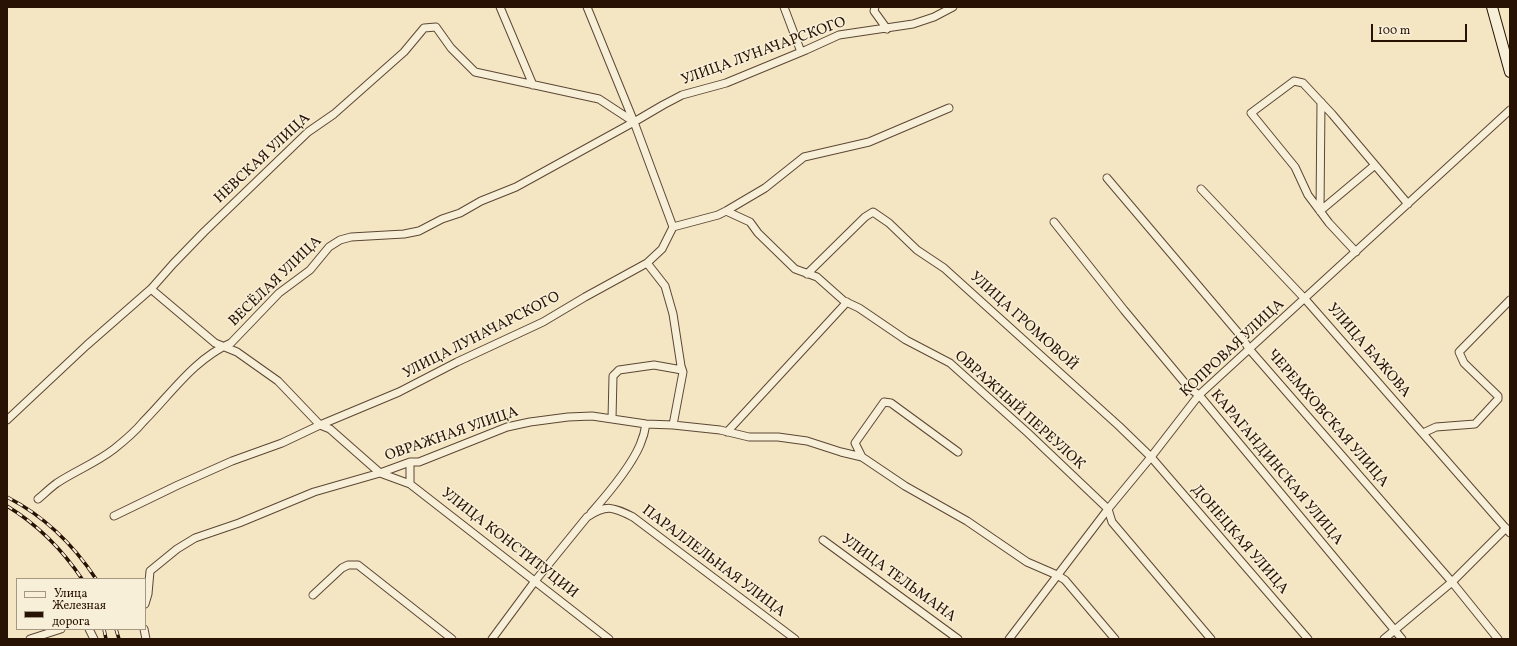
<!DOCTYPE html>
<html>
<head>
<meta charset="utf-8">
<style>
	body { margin:0 }
	#map { position:relative; width:1517px; height:646px; overflow:hidden; background:#f5e6c3; font-family:Vollkorn,serif }
	canvas { display:block }
	.frame { position:absolute; inset:0; border:8px solid #281204; pointer-events:none }
	.legend { position:absolute; left:16px; top:578px; width:130px; height:52px; box-sizing:border-box; background:#f8efd8; border:1px solid #a59783; margin:0; padding:5px 7px; list-style:none; font-size:12px; color:#281204 }
	.legend li { display:flex; align-items:center; gap:8px; height:20px }
	.legend b { width:20px; border:1px solid #a59783 }
	.scale { position:absolute; left:1371px; top:24px; width:96px; height:18px; box-sizing:border-box; border:2px solid #281204; border-top:0; padding-left:5px; font-size:12px; line-height:14px; white-space:nowrap; color:#281204; -webkit-text-stroke:3px #f8efd8; paint-order:stroke }
</style>
</head>
<body>
<div id="map">
<canvas width="1517" height="646"></canvas>
<div class="frame"></div>
<ul class="legend">
<li><b style="height:5px;background:#f8efd8"></b>Улица</li>
<li><b style="height:5px;background:#281204"></b>Железная дорога</li>
</ul>
<div class="scale">100 m</div>
</div>
<script>
const ctx = document.querySelector('canvas').getContext('2d');
ctx.lineJoin = 'round';
function strokePath(path, color, width, dash) { ctx.strokeStyle = color; ctx.lineWidth = width; ctx.lineCap = dash ? 'butt' : 'round'; ctx.setLineDash(dash || []); ctx.stroke(path); }
function label(font, color, halo, rows, align = 'center') {
  ctx.font = font + ' Vollkorn,serif'; ctx.lineWidth = 3; ctx.setLineDash([]); ctx.textBaseline = 'middle'; ctx.strokeStyle = halo; ctx.fillStyle = color; for (const [text, x, y, turn = 0] of rows) {
    ctx.save(); ctx.translate(x, y); ctx.rotate((+turn || 0) * Math.PI / 180); ctx.textAlign = isNaN(turn) ? turn : align; if (halo) ctx.strokeText(text, 0, 0); ctx.fillText(text, 0, 0); ctx.restore();
  }
}
const street = new Path2D(`
	M 500,7 L 533,85
	M 587,7 L 634,122 L 673,227
	M 784,7 L 801,52
	M 875,7 L 874,11 L 887,29
	M 1107,178 L 1240,335 L 1250,350 L 1452,582 L 1498,639
	M 1201,189 L 1305,299 L 1510,533
	M 726,211 L 750,222 L 758,233 L 795,269 L 817,277 L 844,301 L 859,308 L 906,340 L 950,363 L 1028,433 L 1108,509 L 1112,522 L 1211,639
	M 1320,211 L 1321,102
	M 1320,211 L 1375,165
	M 1054,222 L 1124,310 L 1189,388 L 1199,395 L 1402,639
	M 1356,252 L 1329,223 L 1308,195 L 1295,167 L 1251,113 L 1294,81 L 1303,83 L 1332,114 L 1408,204
	M 647,263 L 665,286 L 673,314 L 681,366 L 683,372 L 673,425
	M 807,274 L 865,217 L 873,212 L 889,223 L 917,250 L 944,268 L 1119,426 L 1151,457 L 1308,639
	M 151,289 L 215,343 L 237,352 L 278,381 L 320,425 L 330,429 L 380,473 L 410,484
	M 612,419 L 613,376 L 619,370 L 654,365 L 682,370
	M 7,420 L 87,345 L 151,289 L 173,264 L 204,232 L 308,132 L 334,114 L 404,52 L 424,28 L 436,27 L 451,48 L 475,72 L 599,99 L 634,122
	M 727,432 L 847,302
	M 1423,433 L 1436,427 L 1475,424 L 1498,399 L 1498,396 L 1464,363 L 1459,352 L 1510,300
	M 958,452 L 891,403 L 884,402 L 855,443 L 862,457 L 905,486 L 967,521 L 1027,562 L 1057,575 L 1065,580 L 1115,639
	M 410,462 L 410,484 L 609,639
	M 38,499 C 44,494 50,488 57,483 C 75,471 96,463 114,449 C 124,441 135,432 143,422 C 171,394 194,359 231,343 L 279,293 L 310,270 L 329,247 L 340,240 L 351,237 L 404,234 L 419,231 L 442,219 L 460,213 L 481,201 L 516,187 L 634,122 L 663,105 L 682,95 L 726,83 L 806,50 L 839,35 L 913,24 L 934,17 L 953,7
	M 591,513 C 607,495 631,466 640,445 C 643,438 645,431 646,424
	M 114,516 L 178,485 L 232,461 L 282,443 L 320,425 L 399,392 L 457,362 L 543,322 L 585,297 L 647,263 L 662,249 L 673,227 L 718,215 L 726,211 L 765,188 L 804,157 L 869,142 L 949,108
	M 823,540 L 958,639
	M 313,595 L 342,568 L 348,565 L 358,565 L 452,639
	M 145,604 L 148,594 L 150,571 L 177,549 L 195,538 L 239,523 L 314,492 L 380,473 L 410,462 L 419,462 L 507,427 L 530,422 L 568,417 L 592,416 L 646,424 L 673,425 L 720,430 L 749,437 L 778,437 L 807,441 L 841,452 L 862,457
	M 89,629 L 94,639
	M 144,629 L 146,639
	M 30,639 L 61,629
	M 492,639 L 535,581 L 587,517 C 607,504 613,507 633,517 L 795,639
	M 1009,639 L 1108,509 L 1151,457 L 1199,395 L 1510,110
	M 1384,639 L 1452,582 L 1506,528`);
const secondary = new Path2D(`
	M 1492,7 L 1510,72`);
strokePath(street, '#5b4734', 9);
strokePath(secondary, '#281204', 12);
strokePath(street, '#f8efd8', 7);
strokePath(secondary, '#f8efd8', 10);
const rail = new Path2D(`
	M 7,497 C 44,516 73,544 96,579
	M 7,506 C 38,525 62,549 82,579
	M 104,629 L 106,639
	M 116,629 L 119,639`);
strokePath(rail, '#281204', 3.5);
strokePath(rail, '#f8efd8', 2, [6]);
label('15px', '#281204', '#f8efd8', [
	["УЛИЦА ЛУНАЧАРСКОГО",764,52,-20],
	["НЕВСКАЯ УЛИЦА",263,159,-43],
	["ВЕСЁЛАЯ УЛИЦА",276,282,-44],
	["УЛИЦА ГРОМОВОЙ",1023,322,42],
	["УЛИЦА ЛУНАЧАРСКОГО",482,336,-27],
	["КОПРОВАЯ УЛИЦА",1233,349,-43],
	["УЛИЦА БАЖОВА",1368,351,49],
	["ОВРАЖНЫЙ ПЕРЕУЛОК",1019,411,42],
	["ЧЕРЕМХОВСКАЯ УЛИЦА",1327,419,49],
	["ОВРАЖНАЯ УЛИЦА",452,435,-19],
	["КАРАГАНДИНСКАЯ УЛИЦА",1276,468,50],
	["ДОНЕЦКАЯ УЛИЦА",1239,540,49],
	["УЛИЦА КОНСТИТУЦИИ",509,544,38],
	["ПАРАЛЛЕЛЬНАЯ УЛИЦА",713,562,37],
	["УЛИЦА ТЕЛЬМАНА",898,579,36]
]);
</script>
</body>
</html>
